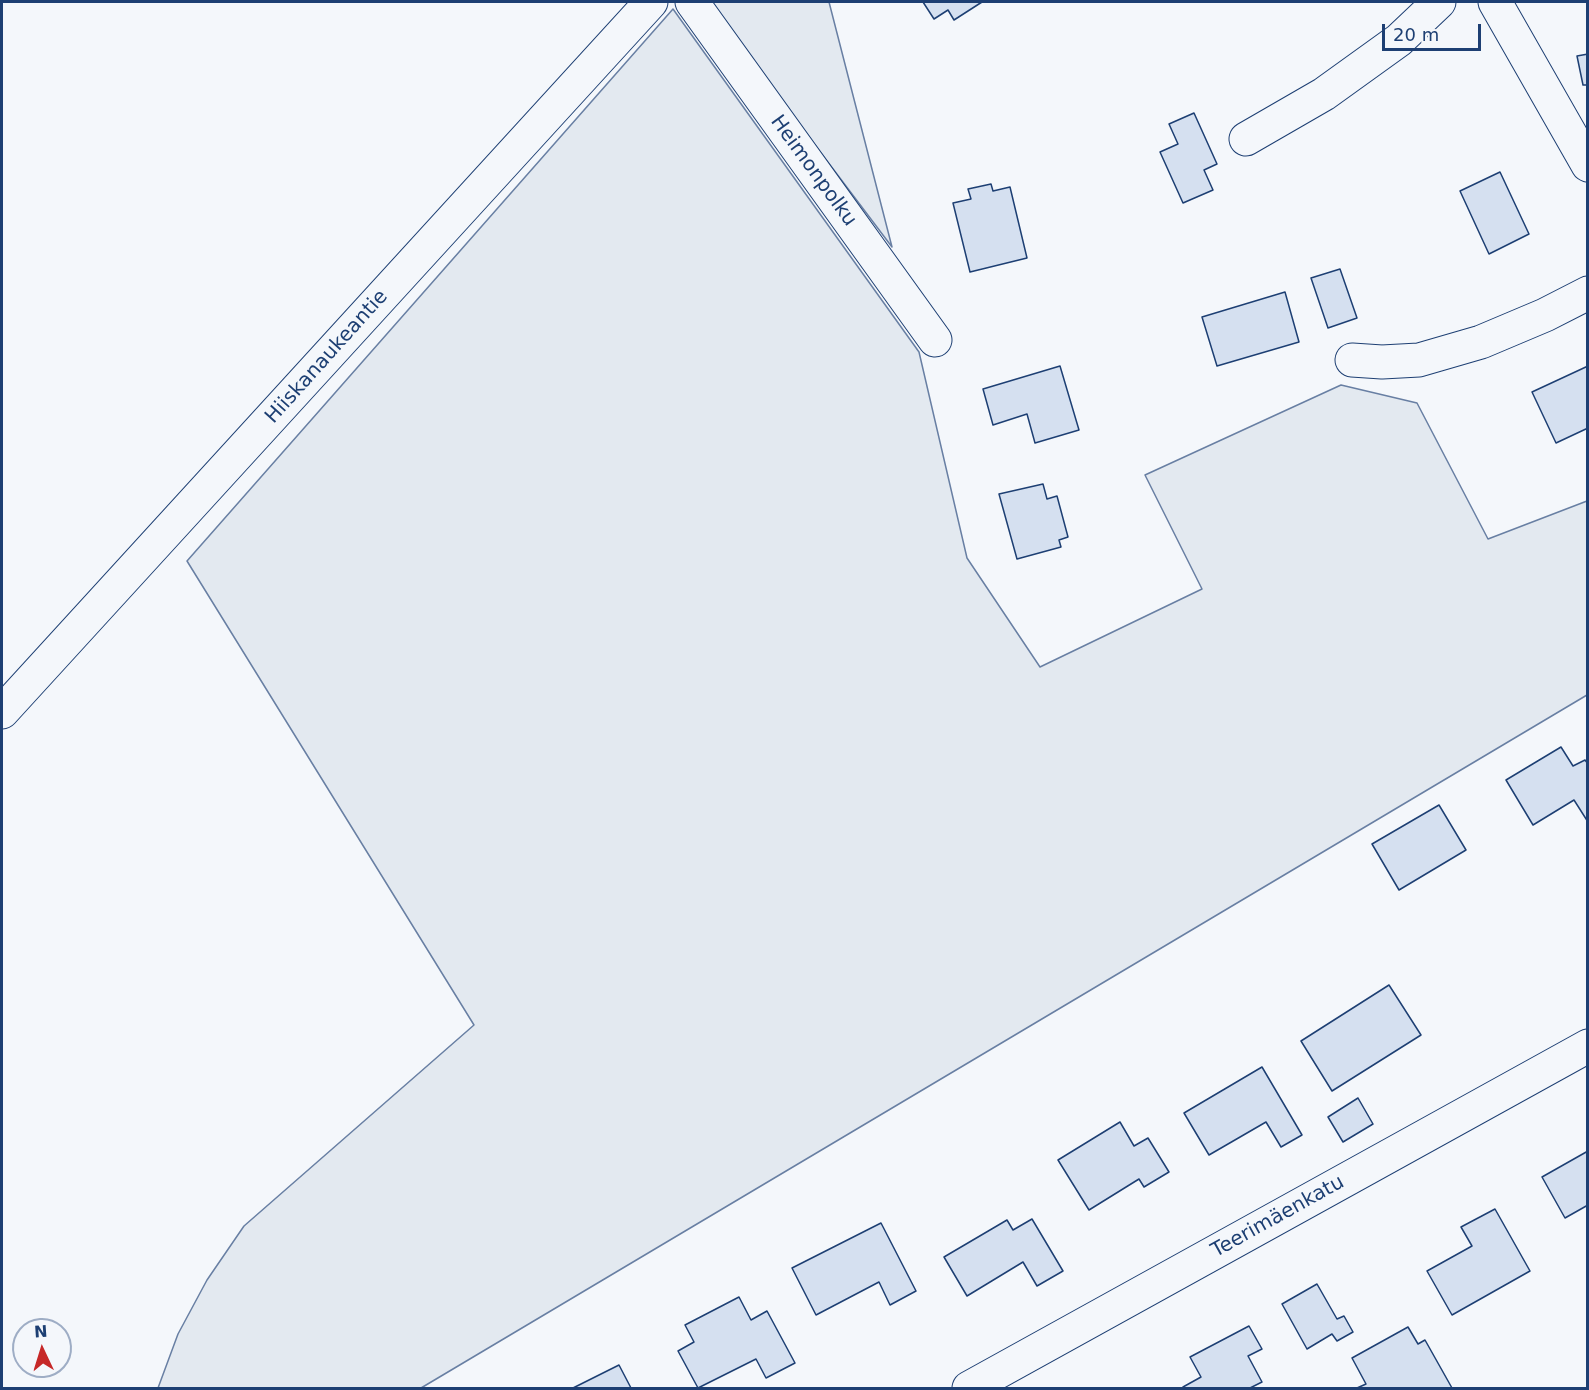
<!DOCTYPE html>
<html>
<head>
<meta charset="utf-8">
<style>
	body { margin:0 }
	#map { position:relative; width:1589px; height:1390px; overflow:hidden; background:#f4f7fb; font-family:"DejaVu Sans",sans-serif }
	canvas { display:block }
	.frame { position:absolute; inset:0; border:3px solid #1d3f73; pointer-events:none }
	.north { position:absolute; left:12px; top:1318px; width:60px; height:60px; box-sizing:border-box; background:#f4f7fb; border:2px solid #9eadc5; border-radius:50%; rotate:356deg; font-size:16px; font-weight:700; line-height:24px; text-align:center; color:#1d3f73 }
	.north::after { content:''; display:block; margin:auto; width:21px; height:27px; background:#c62828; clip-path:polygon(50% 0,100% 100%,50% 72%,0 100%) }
	.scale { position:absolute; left:1382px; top:24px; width:99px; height:27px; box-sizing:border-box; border:3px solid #1d3f73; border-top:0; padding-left:8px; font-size:18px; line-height:21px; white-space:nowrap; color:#1d3f73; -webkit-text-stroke:4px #f4f7fb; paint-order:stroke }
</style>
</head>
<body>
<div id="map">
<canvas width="1589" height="1390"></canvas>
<div class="frame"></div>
<div class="north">N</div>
<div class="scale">20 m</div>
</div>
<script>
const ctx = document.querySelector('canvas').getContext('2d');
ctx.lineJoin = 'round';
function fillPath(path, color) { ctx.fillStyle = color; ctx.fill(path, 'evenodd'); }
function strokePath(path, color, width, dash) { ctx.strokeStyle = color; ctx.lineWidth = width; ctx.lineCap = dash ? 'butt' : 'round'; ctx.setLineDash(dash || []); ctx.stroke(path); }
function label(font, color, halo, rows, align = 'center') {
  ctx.font = font + ' "DejaVu Sans",sans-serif'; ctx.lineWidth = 4.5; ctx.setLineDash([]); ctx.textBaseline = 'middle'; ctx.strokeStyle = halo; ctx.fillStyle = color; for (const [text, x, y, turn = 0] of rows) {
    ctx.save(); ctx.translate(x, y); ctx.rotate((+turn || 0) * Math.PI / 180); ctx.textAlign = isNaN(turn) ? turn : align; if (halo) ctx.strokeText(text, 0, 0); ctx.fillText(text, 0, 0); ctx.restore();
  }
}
const green = new Path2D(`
	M 707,2 L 829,2 L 892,247 Z
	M 673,9 L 919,352 L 967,558 L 1040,667 L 1202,589 L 1145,475 L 1341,385 L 1417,403 L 1488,539 L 1587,501 L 1587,695 L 421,1388 L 158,1388 L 178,1334 L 207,1280 L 244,1226 L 474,1025 L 187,561 Z`);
fillPath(green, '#e3e9f0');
strokePath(green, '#687fa3', 1.5);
const building = new Path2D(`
	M 923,2 L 982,2 L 954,20 L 948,10 L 934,19 Z
	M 1588,54 L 1588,85 L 1583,85 L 1577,56 Z
	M 1194,113 L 1217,164 L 1204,170 L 1213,190 L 1183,203 L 1160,152 L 1178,144 L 1169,124 Z
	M 1500,172 L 1529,234 L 1489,254 L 1460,191 Z
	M 991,184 L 993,191 L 1010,187 L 1027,258 L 970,272 L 953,203 L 971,199 L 968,189 Z
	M 1340,269 L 1357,318 L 1328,328 L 1311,278 Z
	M 1285,292 L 1299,342 L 1217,366 L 1202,317 Z
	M 1060,366 L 1079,430 L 1035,443 L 1027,414 L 993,425 L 983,389 Z
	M 1588,366 L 1588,428 L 1556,443 L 1532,392 Z
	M 1043,484 L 1047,499 L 1057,496 L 1068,537 L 1059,540 L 1061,547 L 1017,559 L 999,494 Z
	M 1561,747 L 1573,766 L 1585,760 L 1588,764 L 1588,822 L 1574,800 L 1533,825 L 1506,780 Z
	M 1439,805 L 1466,850 L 1399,890 L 1372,844 Z
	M 1389,985 L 1421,1035 L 1332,1091 L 1301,1041 Z
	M 1262,1067 L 1302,1135 L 1281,1147 L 1266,1122 L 1209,1155 L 1184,1113 Z
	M 1358,1098 L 1373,1124 L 1343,1142 L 1328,1117 Z
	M 1120,1122 L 1134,1146 L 1148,1138 L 1169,1172 L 1144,1187 L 1139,1179 L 1089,1210 L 1058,1160 Z
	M 1588,1151 L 1588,1205 L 1565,1218 L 1542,1177 Z
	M 1495,1209 L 1530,1271 L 1452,1315 L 1427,1271 L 1472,1246 L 1461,1227 Z
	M 1032,1219 L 1063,1271 L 1037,1286 L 1023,1262 L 967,1296 L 944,1257 L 1007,1220 L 1013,1230 Z
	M 881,1223 L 916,1291 L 890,1305 L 879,1282 L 816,1315 L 792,1268 Z
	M 1317,1284 L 1337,1319 L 1344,1316 L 1353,1332 L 1337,1341 L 1332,1334 L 1307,1349 L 1282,1304 Z
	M 739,1297 L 751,1320 L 767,1311 L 795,1363 L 766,1378 L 756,1359 L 698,1388 L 678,1351 L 694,1342 L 685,1325 Z
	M 1249,1326 L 1262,1349 L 1248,1356 L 1262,1382 L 1250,1388 L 1183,1388 L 1183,1387 L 1201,1377 L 1190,1357 Z
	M 1408,1327 L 1418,1344 L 1425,1340 L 1452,1388 L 1357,1388 L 1366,1384 L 1352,1358 Z
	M 619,1365 L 631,1388 L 573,1388 Z`);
fillPath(building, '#d5e0f0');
strokePath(building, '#1d3f73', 1.5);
const minor = new Path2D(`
	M 692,2 L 935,340
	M 1495,2 L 1588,165
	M 1246,139 L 1324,94 L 1399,40 L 1439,2
	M 1352,360 L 1382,362 L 1419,360 L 1481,342 L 1545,315 L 1588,293
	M 2,712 L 651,2
	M 969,1388 L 1588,1046`);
strokePath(minor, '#1d3f73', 35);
strokePath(minor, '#f4f7fb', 33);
label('20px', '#1d3f73', '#f4f7fb', [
	["Heimonpolku",813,171,54],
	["Hiiskanaukeantie",327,357,-48],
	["Teerimäenkatu",1278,1217,-29]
]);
</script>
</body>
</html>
